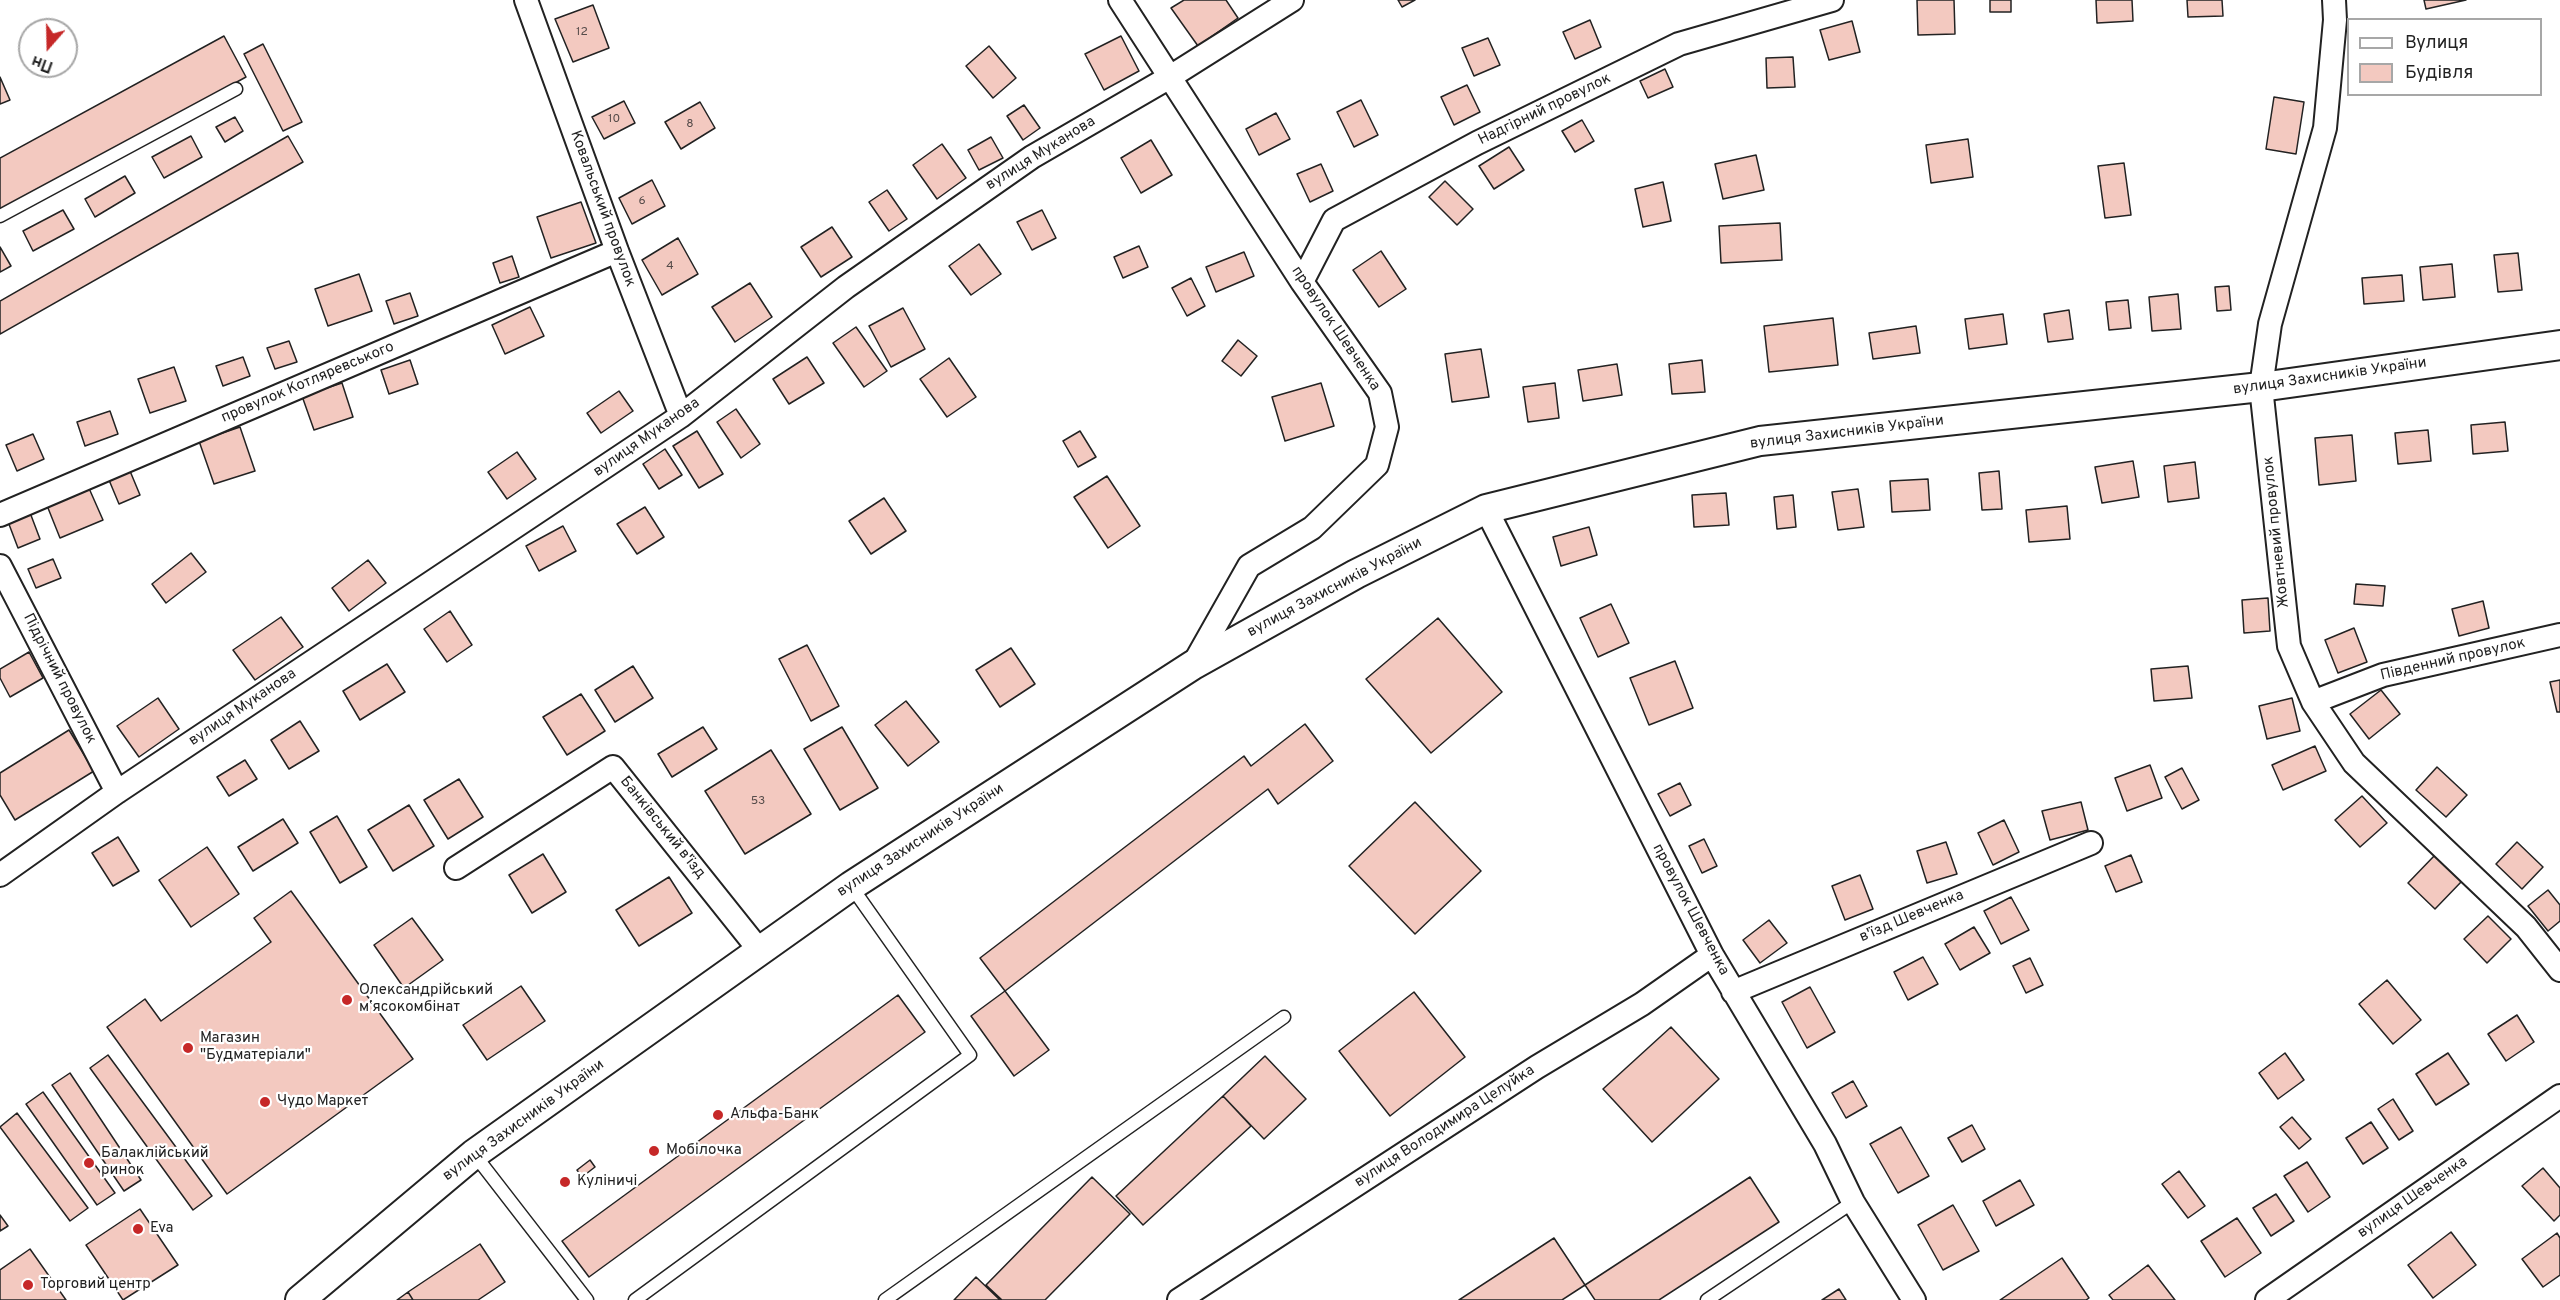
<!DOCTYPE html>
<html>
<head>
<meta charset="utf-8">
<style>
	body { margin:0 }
	#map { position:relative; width:2560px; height:1300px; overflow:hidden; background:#fff; font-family:Overpass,sans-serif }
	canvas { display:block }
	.legend { position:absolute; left:2347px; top:18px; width:195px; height:78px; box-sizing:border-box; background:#fff; border:2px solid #a7a7a7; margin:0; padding:8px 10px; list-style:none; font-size:18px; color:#222 }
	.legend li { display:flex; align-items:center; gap:12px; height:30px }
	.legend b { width:30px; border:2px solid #a7a7a7 }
	.north { position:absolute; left:18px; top:18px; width:60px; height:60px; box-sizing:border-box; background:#fff; border:2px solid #a7a7a7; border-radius:50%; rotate:200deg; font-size:16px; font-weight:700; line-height:24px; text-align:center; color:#222 }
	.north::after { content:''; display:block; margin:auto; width:21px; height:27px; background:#c62828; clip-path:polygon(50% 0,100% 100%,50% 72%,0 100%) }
</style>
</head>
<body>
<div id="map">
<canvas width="2560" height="1300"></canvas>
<ul class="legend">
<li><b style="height:8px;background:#fff"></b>Вулиця</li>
<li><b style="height:16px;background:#f3c9c0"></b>Будівля</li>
</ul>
<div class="north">Пн</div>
</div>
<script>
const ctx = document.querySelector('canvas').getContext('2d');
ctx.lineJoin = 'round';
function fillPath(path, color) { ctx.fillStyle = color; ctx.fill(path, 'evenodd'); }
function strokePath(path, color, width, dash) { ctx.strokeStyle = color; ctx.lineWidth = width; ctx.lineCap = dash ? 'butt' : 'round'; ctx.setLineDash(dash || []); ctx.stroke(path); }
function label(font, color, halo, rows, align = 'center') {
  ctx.font = font + ' Overpass,sans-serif'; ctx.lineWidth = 4.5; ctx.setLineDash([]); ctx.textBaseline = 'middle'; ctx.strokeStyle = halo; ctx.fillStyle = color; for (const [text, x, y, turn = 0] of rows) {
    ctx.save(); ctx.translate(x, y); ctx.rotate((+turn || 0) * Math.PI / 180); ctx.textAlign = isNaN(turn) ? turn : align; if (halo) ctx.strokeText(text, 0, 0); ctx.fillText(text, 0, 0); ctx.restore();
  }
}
const building = new Path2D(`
	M 1184,0 L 1226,0 L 1238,18 L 1198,46 L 1171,8 Z
	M 1398,0 L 1415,0 L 1402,7 Z
	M 1917,0 L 1954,0 L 1955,34 L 1918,35 Z
	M 1990,0 L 2011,0 L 2011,12 L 1990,12 Z
	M 2096,0 L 2132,0 L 2133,21 L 2097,23 Z
	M 2187,0 L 2222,0 L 2223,16 L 2188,17 Z
	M 2424,0 L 2466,0 L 2426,9 Z
	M 593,5 L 609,48 L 573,62 L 555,19 Z
	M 1590,20 L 1601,47 L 1575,59 L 1563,32 Z
	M 1852,21 L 1860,52 L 1829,60 L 1820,30 Z
	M 224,36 L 246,77 L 0,211 L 0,158 Z
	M 1121,36 L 1139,71 L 1104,90 L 1085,54 Z
	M 1488,38 L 1500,65 L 1474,76 L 1462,48 Z
	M 263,44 L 302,122 L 283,131 L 244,54 Z
	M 989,46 L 1016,78 L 993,98 L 966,66 Z
	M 1793,57 L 1795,87 L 1767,88 L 1766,58 Z
	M 1665,69 L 1673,87 L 1648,98 L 1640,81 Z
	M 0,77 L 10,100 L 0,104 Z
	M 1467,85 L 1480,112 L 1454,125 L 1441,97 Z
	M 2274,97 L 2304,102 L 2296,154 L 2266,149 Z
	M 1361,100 L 1378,135 L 1354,147 L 1337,112 Z
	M 624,101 L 635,123 L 604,139 L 592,117 Z
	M 700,102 L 715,128 L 681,149 L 665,122 Z
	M 1024,105 L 1040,128 L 1023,140 L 1007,116 Z
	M 1276,113 L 1290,139 L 1259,155 L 1246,129 Z
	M 235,117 L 243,131 L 225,142 L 216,127 Z
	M 1582,120 L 1594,141 L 1575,152 L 1562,131 Z
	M 191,136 L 202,157 L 164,178 L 152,157 Z
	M 288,136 L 303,162 L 0,334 L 0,301 Z
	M 991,137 L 1003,158 L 979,170 L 968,150 Z
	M 1968,139 L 1973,177 L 1931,183 L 1926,145 Z
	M 1151,140 L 1172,175 L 1141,193 L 1121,158 Z
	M 942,144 L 966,178 L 937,199 L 913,165 Z
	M 1509,147 L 1524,170 L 1494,189 L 1479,166 Z
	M 1756,155 L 1764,190 L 1723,199 L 1715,164 Z
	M 2124,163 L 2131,215 L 2105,218 L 2098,166 Z
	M 1321,164 L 1333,191 L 1310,202 L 1297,174 Z
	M 125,176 L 135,193 L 95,217 L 85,199 Z
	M 652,180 L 665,206 L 632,224 L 619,198 Z
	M 1445,181 L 1473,209 L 1457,225 L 1429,197 Z
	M 1663,182 L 1671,221 L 1643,227 L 1635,189 Z
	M 887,190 L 907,219 L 889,231 L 869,202 Z
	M 581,202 L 596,243 L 551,258 L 537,217 Z
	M 63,210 L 74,229 L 33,251 L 23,231 Z
	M 1042,210 L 1056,238 L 1032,250 L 1017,222 Z
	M 1780,223 L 1782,260 L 1721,263 L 1719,226 Z
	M 832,227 L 852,257 L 821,277 L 801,247 Z
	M 678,238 L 698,274 L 662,295 L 642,260 Z
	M 979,244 L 1001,274 L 971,295 L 949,266 Z
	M 1139,246 L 1148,267 L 1123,278 L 1114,257 Z
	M 0,247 L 11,266 L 0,272 Z
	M 1381,251 L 1406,289 L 1379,307 L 1353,270 Z
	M 1244,252 L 1254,276 L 1216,292 L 1206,267 Z
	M 2518,253 L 2522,290 L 2498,292 L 2494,255 Z
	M 512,256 L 519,277 L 500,283 L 493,263 Z
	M 2452,264 L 2455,297 L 2423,300 L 2420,267 Z
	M 359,274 L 372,311 L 328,326 L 315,289 Z
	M 2402,275 L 2404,301 L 2364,304 L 2362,278 Z
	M 1191,278 L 1205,306 L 1187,316 L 1172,288 Z
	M 750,283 L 772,317 L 735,342 L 712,307 Z
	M 2229,286 L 2231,310 L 2217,311 L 2215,287 Z
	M 410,293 L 418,316 L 394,324 L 386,301 Z
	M 2178,294 L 2181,329 L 2152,331 L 2149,297 Z
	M 2128,300 L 2131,328 L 2109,330 L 2106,302 Z
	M 530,307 L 544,336 L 505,354 L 492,325 Z
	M 903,308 L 925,349 L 891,367 L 869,326 Z
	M 2069,310 L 2073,339 L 2048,342 L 2044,314 Z
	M 2003,314 L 2007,344 L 1969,349 L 1965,319 Z
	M 1833,318 L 1838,365 L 1769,372 L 1764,326 Z
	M 1916,326 L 1920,353 L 1873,359 L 1869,333 Z
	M 856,327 L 887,371 L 864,387 L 833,343 Z
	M 1238,340 L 1257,356 L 1241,376 L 1222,361 Z
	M 289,341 L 297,362 L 275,369 L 267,348 Z
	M 1481,349 L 1489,397 L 1452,402 L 1445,354 Z
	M 243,357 L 250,376 L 223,386 L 216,366 Z
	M 807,357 L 824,383 L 789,404 L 773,379 Z
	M 949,358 L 976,397 L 947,417 L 920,379 Z
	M 410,360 L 418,384 L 389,394 L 381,370 Z
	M 1702,360 L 1705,392 L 1672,394 L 1669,364 Z
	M 1617,364 L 1622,395 L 1583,401 L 1578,370 Z
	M 174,367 L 186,401 L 150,413 L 138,379 Z
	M 342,383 L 353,417 L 314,430 L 302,396 Z
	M 1321,383 L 1334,426 L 1285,441 L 1272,397 Z
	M 1555,383 L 1559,418 L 1528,422 L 1523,387 Z
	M 619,391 L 633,411 L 601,433 L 587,413 Z
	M 736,409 L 760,444 L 741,458 L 717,422 Z
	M 110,411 L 118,434 L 85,446 L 77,422 Z
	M 2505,422 L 2508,451 L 2473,454 L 2471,425 Z
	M 240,427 L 255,471 L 214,484 L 199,441 Z
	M 2428,430 L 2431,461 L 2398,464 L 2395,433 Z
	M 697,431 L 723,474 L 699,488 L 673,446 Z
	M 1080,431 L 1096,457 L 1078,467 L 1063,441 Z
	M 33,434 L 44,459 L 17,471 L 6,445 Z
	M 2352,435 L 2356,481 L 2319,485 L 2315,438 Z
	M 665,449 L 682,475 L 659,489 L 643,464 Z
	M 517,452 L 536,479 L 507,499 L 488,472 Z
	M 2133,461 L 2139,497 L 2102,503 L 2095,467 Z
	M 2195,462 L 2199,498 L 2168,502 L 2164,466 Z
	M 130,471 L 140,495 L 119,504 L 109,480 Z
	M 1999,471 L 2002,509 L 1982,510 L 1979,473 Z
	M 1107,476 L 1140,526 L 1108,548 L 1074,497 Z
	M 1928,479 L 1930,510 L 1892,512 L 1890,481 Z
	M 88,486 L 103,520 L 60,538 L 46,503 Z
	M 1858,489 L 1864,527 L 1838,530 L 1832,492 Z
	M 1726,493 L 1729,525 L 1694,527 L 1692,495 Z
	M 1793,495 L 1796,527 L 1777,529 L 1774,497 Z
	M 884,498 L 906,531 L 871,554 L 849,521 Z
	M 2067,506 L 2070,539 L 2029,542 L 2026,510 Z
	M 645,507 L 664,537 L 637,554 L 617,524 Z
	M 29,510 L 40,539 L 18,548 L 7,519 Z
	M 563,526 L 576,551 L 539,571 L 526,546 Z
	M 1589,527 L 1597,555 L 1561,566 L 1553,537 Z
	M 191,553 L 206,572 L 166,603 L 152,584 Z
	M 53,559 L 61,578 L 36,588 L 28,569 Z
	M 368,560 L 386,583 L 349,611 L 332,588 Z
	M 2356,584 L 2385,586 L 2383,606 L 2354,604 Z
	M 2268,598 L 2270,631 L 2244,633 L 2242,600 Z
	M 2483,601 L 2489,628 L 2459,636 L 2452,609 Z
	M 1611,604 L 1629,643 L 1598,657 L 1580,618 Z
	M 450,611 L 472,645 L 447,662 L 424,629 Z
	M 281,617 L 303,647 L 255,680 L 233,650 Z
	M 1438,618 L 1502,692 L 1431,753 L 1366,679 Z
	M 2354,628 L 2367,662 L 2338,673 L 2325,640 Z
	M 807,645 L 839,706 L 811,721 L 779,659 Z
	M 1011,648 L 1035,684 L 1000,707 L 976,670 Z
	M 29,652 L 43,678 L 10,697 L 0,678 L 0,669 Z
	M 1675,661 L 1693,708 L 1649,725 L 1630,678 Z
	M 387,664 L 405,692 L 360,720 L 343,691 Z
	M 633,666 L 653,698 L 615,722 L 595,690 Z
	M 2188,666 L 2192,698 L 2154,701 L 2151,669 Z
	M 2560,680 L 2560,712 L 2557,712 L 2550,682 Z
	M 2381,690 L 2400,714 L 2369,739 L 2350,714 Z
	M 581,694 L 605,731 L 567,755 L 543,717 Z
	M 158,698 L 179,729 L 139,757 L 117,726 Z
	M 2292,698 L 2300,731 L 2267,739 L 2259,706 Z
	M 906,701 L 939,742 L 908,766 L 875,725 Z
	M 300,721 L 319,751 L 289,769 L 271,740 Z
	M 1305,724 L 1333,761 L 1278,804 L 1268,789 L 1005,991 L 980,958 L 1244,756 L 1251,766 Z
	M 703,727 L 717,749 L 672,777 L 658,754 Z
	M 842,727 L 878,788 L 840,810 L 804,749 Z
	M 69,730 L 94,771 L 15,820 L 0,795 L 0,773 Z
	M 2315,746 L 2326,771 L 2283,790 L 2272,765 Z
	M 771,750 L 811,814 L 745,854 L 705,791 Z
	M 245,760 L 257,779 L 229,796 L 217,777 Z
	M 2150,765 L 2162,798 L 2127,811 L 2115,778 Z
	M 2437,767 L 2467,795 L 2446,817 L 2416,790 Z
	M 2182,768 L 2199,800 L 2182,809 L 2165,777 Z
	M 459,779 L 483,817 L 448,839 L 424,800 Z
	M 1680,783 L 1691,805 L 1670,816 L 1658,794 Z
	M 2362,796 L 2387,823 L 2360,847 L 2335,820 Z
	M 1415,802 L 1481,871 L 1415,934 L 1349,866 Z
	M 2081,802 L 2088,830 L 2050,840 L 2042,811 Z
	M 409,805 L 434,846 L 393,871 L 368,830 Z
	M 337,816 L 367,867 L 340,883 L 310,832 Z
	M 283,819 L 298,843 L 253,871 L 238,847 Z
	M 2004,820 L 2019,852 L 1993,865 L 1978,833 Z
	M 118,837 L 139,871 L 113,886 L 92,853 Z
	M 1704,839 L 1717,866 L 1702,873 L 1689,846 Z
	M 1946,842 L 1957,874 L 1927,883 L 1917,851 Z
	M 2517,842 L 2543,867 L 2522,889 L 2496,864 Z
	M 207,847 L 239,894 L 191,927 L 159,880 Z
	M 543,854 L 566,892 L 532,913 L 509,875 Z
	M 2131,855 L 2142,882 L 2116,892 L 2105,866 Z
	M 2435,855 L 2462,881 L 2435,909 L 2408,883 Z
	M 1860,875 L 1873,909 L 1845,920 L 1832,886 Z
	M 669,877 L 692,913 L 639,946 L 616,910 Z
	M 2548,890 L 2560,905 L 2560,921 L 2548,931 L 2528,906 Z
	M 291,891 L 413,1059 L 227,1194 L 107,1027 L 145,999 L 161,1021 L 271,942 L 254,918 Z
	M 2011,897 L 2029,930 L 2001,944 L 1984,911 Z
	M 2488,916 L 2511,939 L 2487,963 L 2464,939 Z
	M 412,918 L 443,960 L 404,988 L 374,945 Z
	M 1769,920 L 1787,943 L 1760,963 L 1743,940 Z
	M 1974,927 L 1990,953 L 1960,970 L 1945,944 Z
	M 1923,957 L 1938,984 L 1908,1000 L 1894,972 Z
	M 2030,958 L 2043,985 L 2026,993 L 2013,966 Z
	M 2387,980 L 2421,1020 L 2393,1044 L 2359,1004 Z
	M 521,986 L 545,1021 L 487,1060 L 463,1025 Z
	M 1810,987 L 1835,1032 L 1807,1048 L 1782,1002 Z
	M 1005,991 L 1049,1050 L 1014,1076 L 971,1016 Z
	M 1414,992 L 1465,1057 L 1390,1116 L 1339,1051 Z
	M 898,995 L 925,1032 L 589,1277 L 562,1241 Z
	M 2517,1015 L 2534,1042 L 2506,1061 L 2488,1034 Z
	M 1671,1027 L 1719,1079 L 1652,1142 L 1603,1089 Z
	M 2285,1053 L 2304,1080 L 2278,1099 L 2259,1073 Z
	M 2448,1053 L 2469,1084 L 2436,1105 L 2416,1074 Z
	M 108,1055 L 212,1196 L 193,1210 L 90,1068 Z
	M 1265,1056 L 1306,1099 L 1264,1139 L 1223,1096 Z
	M 70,1073 L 141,1180 L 124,1191 L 52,1085 Z
	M 1853,1081 L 1867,1106 L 1846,1118 L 1832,1093 Z
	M 43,1092 L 115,1193 L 97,1205 L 26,1104 Z
	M 1223,1096 L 1251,1126 L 1143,1225 L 1116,1196 Z
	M 2393,1099 L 2413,1131 L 2399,1140 L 2378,1109 Z
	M 17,1113 L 88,1208 L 70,1221 L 0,1127 Z
	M 2292,1117 L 2311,1139 L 2299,1149 L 2280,1127 Z
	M 2371,1122 L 2388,1148 L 2363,1164 L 2346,1138 Z
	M 1972,1125 L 1985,1149 L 1962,1162 L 1948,1138 Z
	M 1901,1127 L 1929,1176 L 1898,1193 L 1870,1144 Z
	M 590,1160 L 595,1167 L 582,1177 L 577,1170 Z
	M 2307,1162 L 2330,1197 L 2308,1212 L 2284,1176 Z
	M 2543,1168 L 2560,1188 L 2560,1215 L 2554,1221 L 2522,1186 Z
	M 2179,1171 L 2205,1206 L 2188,1218 L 2162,1184 Z
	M 1092,1177 L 1130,1214 L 1045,1300 L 1002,1300 L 986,1285 Z
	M 1750,1177 L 1779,1222 L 1659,1300 L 1595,1300 L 1585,1285 Z
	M 2020,1180 L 2034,1205 L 1996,1226 L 1983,1201 Z
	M 2276,1194 L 2294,1221 L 2271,1236 L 2253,1208 Z
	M 1953,1205 L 1979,1251 L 1943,1270 L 1918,1225 Z
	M 140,1209 L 178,1265 L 123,1300 L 86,1245 Z
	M 0,1215 L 8,1226 L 0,1231 Z
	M 2237,1218 L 2261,1253 L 2225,1277 L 2201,1241 Z
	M 2451,1232 L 2476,1265 L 2433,1298 L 2408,1265 Z
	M 2557,1233 L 2560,1238 L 2560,1275 L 2543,1287 L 2522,1259 Z
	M 1554,1238 L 1585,1285 L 1562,1300 L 1459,1300 Z
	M 480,1244 L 505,1282 L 478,1300 L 413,1300 L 408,1292 Z
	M 30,1249 L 66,1300 L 0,1300 L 0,1270 Z
	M 2062,1258 L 2089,1298 L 2086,1300 L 2000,1300 Z
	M 2148,1265 L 2175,1300 L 2113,1300 L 2109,1295 Z
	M 976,1277 L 1000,1300 L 954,1300 Z
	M 1839,1289 L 1846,1300 L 1822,1300 Z
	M 408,1292 L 413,1300 L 397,1300 Z`);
fillPath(building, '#f3c9c0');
strokePath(building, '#222', 1.5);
const service = new Path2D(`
	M 0,216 L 236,89
	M 474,1154 L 587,1300
	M 635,1300 L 970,1055 L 851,886
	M 885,1300 L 1284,1017
	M 1707,1300 L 1853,1202`);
const minor = new Path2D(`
	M 526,0 L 617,251 L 681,416
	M 1120,0 L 1302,282 L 1380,393 L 1387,427 L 1377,465 L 1312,528 L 1249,566 L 1193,665
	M 2334,0 L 2335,20 L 2325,128 L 2270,324 L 2261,387 L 2289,646 L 2313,702 L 2354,763 L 2526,927 L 2560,970
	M 1302,282 L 1334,220 L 1477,143 L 1679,44 L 1832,0
	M 1486,509 L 1712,955 L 1825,1144 L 1853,1202 L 1914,1300
	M 0,515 L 617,251
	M 0,566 L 117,792
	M 2313,702 L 2383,675 L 2560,635
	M 456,868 L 613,767 L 760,951
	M 0,875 L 117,792 L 681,416 L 846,287 L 1032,157 L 1170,77 L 1292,0
	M 1733,992 L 2091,843
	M 1179,1300 L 1537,1067 L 1642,1004 L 1712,955
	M 2267,1300 L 2560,1096`);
const tertiary = new Path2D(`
	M 300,1300 L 474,1154 L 851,886 L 1193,665 L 1356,574 L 1486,509 L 1760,441 L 2261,387 L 2560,345`);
strokePath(service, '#222', 15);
strokePath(minor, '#222', 26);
strokePath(tertiary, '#222', 32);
strokePath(service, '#fff', 12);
strokePath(minor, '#fff', 22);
strokePath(tertiary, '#fff', 28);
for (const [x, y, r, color] of [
	[347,1000,6,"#c62828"],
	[188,1048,6,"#c62828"],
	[265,1102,6,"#c62828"],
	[718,1115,6,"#c62828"],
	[654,1151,6,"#c62828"],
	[89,1163,6,"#c62828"],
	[565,1182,6,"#c62828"],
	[138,1229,6,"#c62828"],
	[28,1285,6,"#c62828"]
]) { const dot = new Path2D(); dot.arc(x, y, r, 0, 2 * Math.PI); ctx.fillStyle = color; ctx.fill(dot); strokePath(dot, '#fff', 2); }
label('12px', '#564c4a', null, [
	["12",582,33],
	["10",614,120],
	["8",690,125],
	["6",642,202],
	["4",670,267],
	["53",758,802]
]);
label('15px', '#222', '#fff', [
	["Надгірний провулок",1545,110,-26],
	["вулиця Муканова",1041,154,-32],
	["Ковальський провулок",602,209,70],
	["провулок Шевченка",1335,329,56],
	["вулиця Захисників України",2330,377,-8],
	["провулок Котляревського",308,383,-23],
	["вулиця Захисників України",1847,433,-7],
	["вулиця Муканова",647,438,-35],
	["Жовтневий провулок",2277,532,-96],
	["вулиця Захисників України",1335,588,-28],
	["Південний провулок",2453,660,-13],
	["Підрічний провулок",59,679,63],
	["вулиця Муканова",243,708,-34],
	["Банківський в'їзд",662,828,51],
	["вулиця Захисників України",921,841,-33],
	["провулок Шевченка",1690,910,62],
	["в'їзд Шевченка",1912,917,-23],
	["вулиця Захисників України",524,1121,-36],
	["вулиця Володимира Целуйка",1445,1127,-33],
	["вулиця Шевченка",2413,1198,-35]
]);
label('15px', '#222', '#fff', [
	["Олександрійський",359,991],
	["мʼясокомбінат",359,1008],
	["Магазин",200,1039],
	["\"Будматеріали\"",200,1056],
	["Чудо Маркет",277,1102],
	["Альфа-Банк",730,1115],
	["Мобілочка",666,1151],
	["Балаклійський",101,1154],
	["ринок",101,1171],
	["Куліничі",577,1182],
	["Eva",150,1229],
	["Торговий центр",40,1285]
], 'left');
</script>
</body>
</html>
